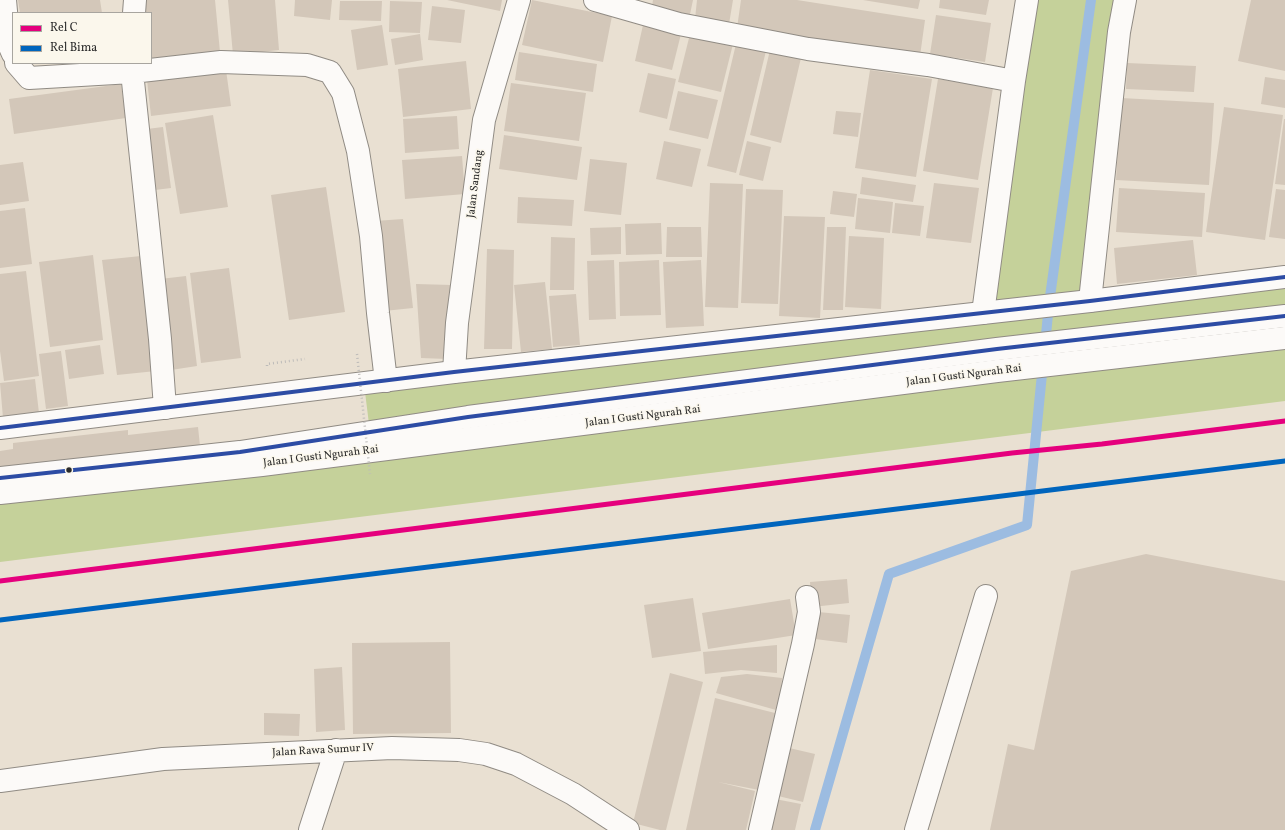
<!DOCTYPE html>
<html>
<head>
<meta charset="utf-8">
<style>
	body { margin:0 }
	#map { position:relative; width:1285px; height:830px; overflow:hidden; background:#e9e0d2; font-family:Vollkorn,serif }
	canvas { display:block }
	.legend { position:absolute; left:12px; top:12px; width:140px; height:52px; box-sizing:border-box; background:#fbf7ec; border:1px solid #a8a59f; margin:0; padding:5px 7px; list-style:none; font-size:12px; color:#2b2b2b }
	.legend li { display:flex; align-items:center; gap:8px; height:20px }
	.legend b { width:20px; border:1px solid #a8a59f }
</style>
</head>
<body>
<div id="map">
<canvas width="1285" height="830"></canvas>
<ul class="legend">
<li><b style="height:5px;background:#e5007d"></b>Rel C</li>
<li><b style="height:5px;background:#0065bd"></b>Rel Bima</li>
</ul>
</div>
<script>
const ctx = document.querySelector('canvas').getContext('2d');
ctx.lineJoin = 'round';
function fillPath(path, color) { ctx.fillStyle = color; ctx.fill(path, 'evenodd'); }
function strokePath(path, color, width, dash) { ctx.strokeStyle = color; ctx.lineWidth = width; ctx.lineCap = dash ? 'butt' : 'round'; ctx.setLineDash(dash || []); ctx.stroke(path); }
function label(font, color, halo, rows, align = 'center') {
  ctx.font = font + ' Vollkorn,serif'; ctx.lineWidth = 3; ctx.setLineDash([]); ctx.textBaseline = 'middle'; ctx.strokeStyle = halo; ctx.fillStyle = color; for (const [text, x, y, turn = 0] of rows) {
    ctx.save(); ctx.translate(x, y); ctx.rotate((+turn || 0) * Math.PI / 180); ctx.textAlign = isNaN(turn) ? turn : align; if (halo) ctx.strokeText(text, 0, 0); ctx.fillText(text, 0, 0); ctx.restore();
  }
}
fillPath(new Path2D(`
	M 1029,0 L 1125,0 L 1090,301 L 1285,277 L 1285,316 L 370,432 L 364,384 L 983,313 Z
	M 1285,338 L 1285,401 L 0,562 L 0,493 Z`), '#c5d19a');
strokePath(new Path2D(`
	M 1045,345 L 1049,304 L 1091,0
	M 815,830 L 889,574 L 1027,525 L 1043,364`), '#9cbce1', 10);
fillPath(new Path2D(`
	M 18,0 L 100,0 L 102,13 L 20,13 Z
	M 144,0 L 215,0 L 220,52 L 151,58 L 151,13 L 145,13 Z
	M 228,0 L 275,0 L 279,50 L 233,55 Z
	M 295,0 L 332,0 L 330,20 L 294,16 Z
	M 447,0 L 502,0 L 500,11 Z
	M 532,0 L 612,16 L 603,62 L 522,45 Z
	M 653,0 L 693,0 L 689,19 L 651,12 Z
	M 697,0 L 733,0 L 729,24 L 695,19 Z
	M 741,0 L 797,0 L 925,20 L 920,56 L 737,28 Z
	M 863,0 L 920,0 L 918,9 Z
	M 940,0 L 989,0 L 986,15 L 939,8 Z
	M 1251,0 L 1285,0 L 1285,71 L 1238,61 Z
	M 340,1 L 382,1 L 381,21 L 339,20 Z
	M 390,1 L 422,2 L 420,33 L 389,32 Z
	M 432,6 L 465,10 L 461,43 L 428,40 Z
	M 936,15 L 991,23 L 985,62 L 930,54 Z
	M 382,25 L 388,65 L 357,70 L 351,30 Z
	M 643,25 L 681,34 L 672,70 L 635,61 Z
	M 691,30 L 734,40 L 721,92 L 678,82 Z
	M 420,34 L 423,60 L 395,65 L 391,39 Z
	M 736,44 L 766,51 L 736,173 L 707,166 Z
	M 770,50 L 801,58 L 781,143 L 750,135 Z
	M 519,52 L 597,64 L 593,92 L 515,80 Z
	M 466,61 L 471,109 L 403,117 L 398,69 Z
	M 1127,63 L 1196,66 L 1194,92 L 1126,89 Z
	M 226,70 L 231,106 L 151,116 L 147,80 Z
	M 870,70 L 932,79 L 916,177 L 855,168 Z
	M 648,73 L 676,79 L 667,119 L 639,112 Z
	M 1265,77 L 1285,80 L 1285,108 L 1261,104 Z
	M 938,79 L 993,88 L 978,180 L 923,171 Z
	M 511,83 L 586,93 L 579,141 L 504,131 Z
	M 121,84 L 126,118 L 14,134 L 9,99 Z
	M 678,91 L 718,100 L 708,139 L 669,130 Z
	M 1121,98 L 1214,103 L 1209,185 L 1116,180 Z
	M 1224,107 L 1283,115 L 1265,240 L 1206,232 Z
	M 836,111 L 861,113 L 858,137 L 833,134 Z
	M 213,115 L 228,207 L 180,214 L 165,123 Z
	M 457,116 L 459,149 L 405,153 L 403,119 Z
	M 1284,119 L 1285,119 L 1285,185 L 1275,184 Z
	M 163,127 L 171,188 L 155,190 L 147,129 Z
	M 504,135 L 582,147 L 577,180 L 499,169 Z
	M 664,141 L 701,149 L 692,187 L 656,179 Z
	M 747,141 L 771,147 L 763,181 L 739,175 Z
	M 462,156 L 465,194 L 405,199 L 402,160 Z
	M 590,159 L 627,163 L 621,215 L 584,211 Z
	M 23,162 L 29,201 L 0,205 L 0,165 Z
	M 862,177 L 916,185 L 913,202 L 860,194 Z
	M 710,183 L 743,184 L 738,308 L 705,307 Z
	M 934,183 L 979,188 L 971,243 L 926,238 Z
	M 326,187 L 345,312 L 289,320 L 271,195 Z
	M 1119,188 L 1205,193 L 1202,237 L 1116,232 Z
	M 746,189 L 783,190 L 778,304 L 741,303 Z
	M 1276,189 L 1285,190 L 1285,239 L 1269,237 Z
	M 833,191 L 857,194 L 854,217 L 830,214 Z
	M 518,197 L 574,200 L 572,226 L 517,223 Z
	M 858,198 L 893,202 L 890,233 L 855,229 Z
	M 895,203 L 924,206 L 920,236 L 892,233 Z
	M 25,208 L 32,264 L 0,268 L 0,211 Z
	M 784,216 L 825,217 L 820,318 L 779,316 Z
	M 403,219 L 413,308 L 384,311 L 375,221 Z
	M 661,223 L 662,254 L 626,255 L 625,224 Z
	M 621,227 L 621,254 L 591,255 L 590,228 Z
	M 667,227 L 701,227 L 702,257 L 666,257 Z
	M 827,227 L 846,227 L 843,310 L 823,310 Z
	M 849,236 L 884,238 L 881,309 L 845,307 Z
	M 551,237 L 575,238 L 574,290 L 550,290 Z
	M 1193,240 L 1197,275 L 1117,284 L 1114,248 Z
	M 487,249 L 514,250 L 512,349 L 484,349 Z
	M 93,255 L 103,340 L 50,347 L 39,262 Z
	M 141,256 L 156,371 L 117,375 L 102,260 Z
	M 614,260 L 616,319 L 589,320 L 587,261 Z
	M 659,260 L 661,315 L 620,316 L 619,262 Z
	M 701,260 L 704,326 L 666,328 L 663,262 Z
	M 229,268 L 241,358 L 201,363 L 190,273 Z
	M 26,271 L 39,376 L 4,381 L 0,351 L 0,274 Z
	M 186,276 L 197,366 L 171,370 L 160,279 Z
	M 545,282 L 552,349 L 521,352 L 514,285 Z
	M 416,284 L 452,285 L 447,359 L 421,358 Z
	M 576,294 L 580,345 L 553,347 L 549,296 Z
	M 100,345 L 104,374 L 69,379 L 65,350 Z
	M 61,351 L 68,406 L 46,409 L 39,354 Z
	M 35,379 L 39,413 L 3,418 L 0,383 Z
	M 198,427 L 200,446 L 14,472 L 14,465 L 0,467 L 0,451 L 13,449 L 13,443 L 128,430 L 128,435 Z
	M 1146,554 L 1285,581 L 1285,830 L 990,830 L 1008,744 L 1034,750 L 1071,571 Z
	M 847,579 L 849,603 L 812,607 L 810,582 Z
	M 693,598 L 701,651 L 652,658 L 644,605 Z
	M 790,599 L 796,635 L 708,649 L 702,613 Z
	M 818,612 L 850,615 L 847,643 L 815,639 Z
	M 450,642 L 451,733 L 353,734 L 352,643 Z
	M 777,645 L 777,673 L 741,670 L 705,674 L 703,652 Z
	M 342,667 L 345,730 L 316,732 L 314,669 Z
	M 670,673 L 703,682 L 666,830 L 660,830 L 633,823 Z
	M 747,674 L 782,678 L 781,691 L 776,710 L 716,693 L 721,677 Z
	M 715,698 L 775,713 L 759,790 L 718,782 L 755,791 L 746,830 L 686,830 Z
	M 264,713 L 300,714 L 299,736 L 264,735 Z
	M 785,747 L 815,754 L 803,802 L 774,795 Z
	M 775,799 L 801,804 L 795,830 L 768,830 Z`), '#d3c7b9');
const minor = new Path2D(`
	M 5,0 L 9,45 L 13,54
	M 595,0 L 679,24 L 808,49 L 928,65 L 1014,81
	M 134,13 L 135,0
	M 16,63 L 29,78 L 132,72 L 221,62 L 307,65 L 330,72 L 343,93 L 358,151 L 371,236 L 378,313 L 386,381
	M 132,63 L 132,72 L 160,339 L 165,408
	M 1090,301 L 1119,32 L 1125,0
	M 983,313 L 1014,81 L 1027,0
	M 454,372 L 457,323 L 484,120 L 519,0
	M 0,478 L 240,452 L 468,417 L 997,349 L 1285,316
	M 0,781 L 163,759 L 392,748 L 459,750 L 486,754 L 516,764 L 573,794 L 628,830
	M 310,830 L 336,750
	M 760,830 L 803,644 L 809,612 L 807,597
	M 916,830 L 986,596`);
const major = new Path2D(`
	M 0,428 L 454,372 L 1090,301 L 1285,277
	M 0,493 L 262,465 L 997,371 L 1285,338`);
strokePath(minor, '#908b84', 24);
strokePath(major, '#908b84', 24);
strokePath(new Path2D(`
	M 267,366 L 267,364 L 305,359`), '#bdbbb9', 2.5, [1, 3]);
strokePath(minor, '#fcfaf8', 22);
strokePath(major, '#fcfaf8', 22);
strokePath(new Path2D(`
	M 357,354 L 370,474`), '#bdbbb9', 2.5, [1, 3]);
strokePath(new Path2D(`
	M 0,428 L 454,372 L 1090,301 L 1285,277
	M 0,478 L 240,452 L 468,417 L 997,349 L 1285,316`), '#2d4ca4', 4);
strokePath(new Path2D(`
	M 0,581 L 1012,453 L 1102,444 L 1285,421`), '#e5007d', 5);
strokePath(new Path2D(`
	M 0,620 L 1285,461`), '#0065bd', 5);
for (const [x, y, r, color] of [
	[69,470,3.5,"#2b2b2b"]
]) { const dot = new Path2D(); dot.arc(x, y, r, 0, 2 * Math.PI); ctx.fillStyle = color; ctx.fill(dot); strokePath(dot, '#fbf7ec', 1.5); }
label('11px', '#2b2b2b', '#fbf7ec', [
	["Jalan Sandang",476,184,-83],
	["Jalan I Gusti Ngurah Rai",964,376,-7],
	["Jalan I Gusti Ngurah Rai",643,417,-7],
	["Jalan I Gusti Ngurah Rai",321,457,-7],
	["Jalan Rawa Sumur IV",323,751,-3]
]);
</script>
</body>
</html>
